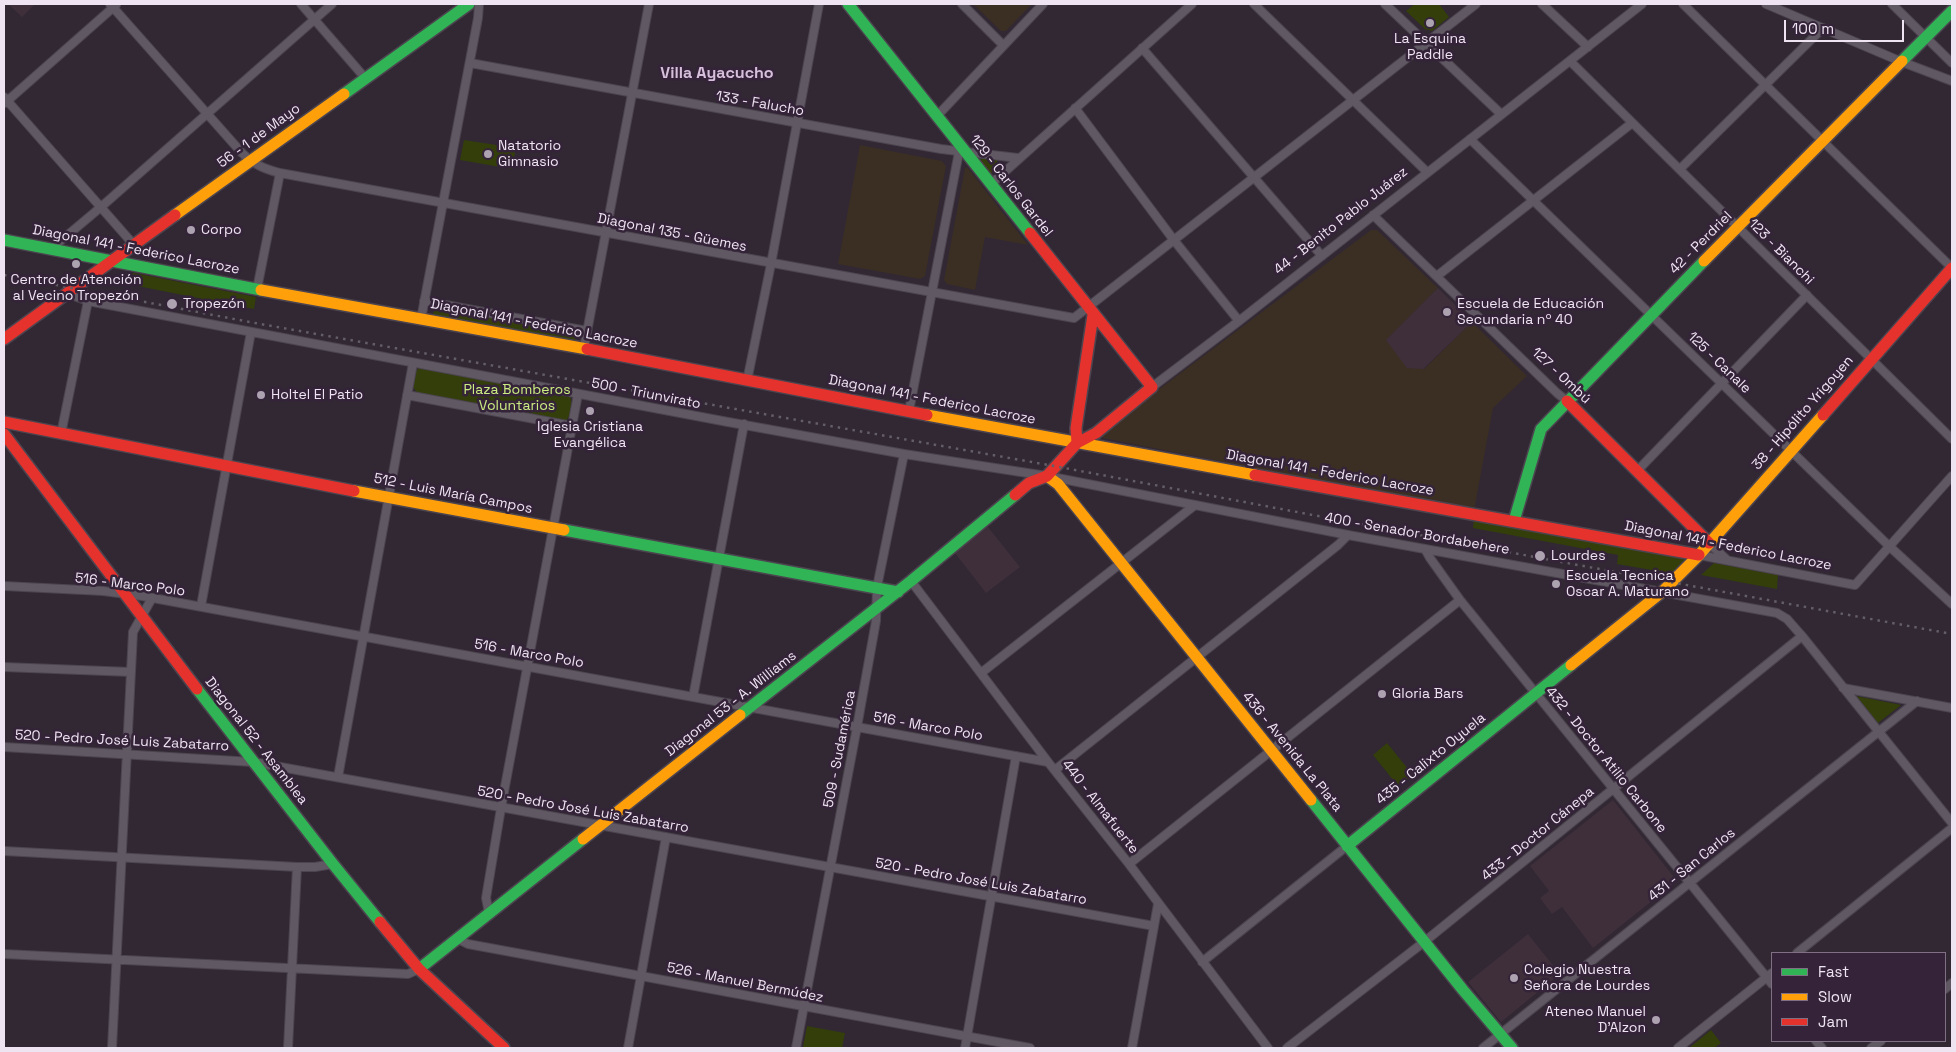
<!DOCTYPE html>
<html>
<head>
<meta charset="utf-8">
<style>
	body { margin:0 }
	#map { position:relative; width:1956px; height:1052px; overflow:hidden; background:#312834; font-family:"Space Grotesk",sans-serif }
	canvas { display:block }
	.frame { position:absolute; inset:0; border:5px solid #efe4f2; pointer-events:none }
	.legend { position:absolute; left:1771px; top:952px; width:175px; height:90px; box-sizing:border-box; background:#342339; border:1px solid #7f7083; margin:0; padding:6px 9px; list-style:none; font-size:15px; color:#efe4f2 }
	.legend li { display:flex; align-items:center; gap:10px; height:25px }
	.legend b { width:25px; border:1px solid #7f7083 }
	.scale { position:absolute; left:1784px; top:20px; width:120px; height:22px; box-sizing:border-box; border:2px solid #efe4f2; border-top:0; padding-left:6px; font-size:15px; line-height:18px; white-space:nowrap; color:#efe4f2; -webkit-text-stroke:4px #342339; paint-order:stroke }
</style>
</head>
<body>
<div id="map">
<canvas width="1956" height="1052"></canvas>
<div class="frame"></div>
<ul class="legend">
<li><b style="height:6px;background:#30b455"></b>Fast</li>
<li><b style="height:6px;background:#ff9f0a"></b>Slow</li>
<li><b style="height:6px;background:#e5322d"></b>Jam</li>
</ul>
<div class="scale">100 m</div>
</div>
<script>
const ctx = document.querySelector('canvas').getContext('2d');
ctx.lineJoin = 'round';
function fillPath(path, color) { ctx.fillStyle = color; ctx.fill(path, 'evenodd'); }
function strokePath(path, color, width, dash) { ctx.strokeStyle = color; ctx.lineWidth = width; ctx.lineCap = dash ? 'butt' : 'round'; ctx.setLineDash(dash || []); ctx.stroke(path); }
function label(font, color, halo, rows, align = 'center') {
  ctx.font = font + ' "Space Grotesk",sans-serif'; ctx.lineWidth = 5; ctx.setLineDash([]); ctx.textBaseline = 'middle'; ctx.strokeStyle = halo; ctx.fillStyle = color; for (const [text, x, y, turn = 0] of rows) {
    ctx.save(); ctx.translate(x, y); ctx.rotate((+turn || 0) * Math.PI / 180); ctx.textAlign = isNaN(turn) ? turn : align; if (halo) ctx.strokeText(text, 0, 0); ctx.fillText(text, 0, 0); ctx.restore();
  }
}
fillPath(new Path2D(`
	M 973,4 L 1032,4 L 1006,31 L 1001,31 Z
	M 860,145 L 942,161 L 946,166 L 925,276 L 920,279 L 838,264 Z
	M 967,167 L 1028,245 L 985,237 L 975,290 L 947,284 L 944,280 L 965,168 Z
	M 1371,230 L 1377,230 L 1438,288 L 1386,340 L 1424,369 L 1472,322 L 1527,376 L 1493,408 L 1474,511 L 1103,438 L 1101,433 Z`), '#3b2f24');
fillPath(new Path2D(`
	M 8,4 L 35,4 L 22,17 Z
	M 1438,288 L 1472,322 L 1423,369 L 1407,368 L 1386,340 Z
	M 988,527 L 1020,567 L 986,593 L 955,553 Z
	M 1613,800 L 1677,881 L 1593,948 L 1562,907 L 1552,914 L 1540,898 L 1549,891 L 1530,866 Z
	M 1528,934 L 1560,974 L 1501,1022 L 1468,982 Z`), '#3f2f3b');
fillPath(new Path2D(`
	M 1415,4 L 1439,4 L 1449,17 L 1432,31 L 1425,29 L 1406,11 Z
	M 464,140 L 516,148 L 512,169 L 460,160 Z
	M 983,158 L 997,160 L 999,166 L 991,174 L 988,173 L 980,160 Z
	M 129,272 L 256,297 L 254,309 L 117,282 Z
	M 436,308 L 575,333 L 576,342 L 434,319 L 433,313 Z
	M 420,367 L 570,396 C 573,403 571,415 566,421 L 418,394 L 413,387 L 416,371 Z
	M 1474,518 L 1683,556 L 1685,562 L 1675,574 L 1617,564 L 1618,555 L 1473,528 Z
	M 1714,563 L 1778,575 L 1777,589 L 1701,575 Z
	M 1856,696 L 1901,705 L 1878,723 Z
	M 1387,743 L 1413,775 L 1398,786 L 1373,755 Z
	M 807,1026 L 845,1033 L 842,1048 L 803,1047 Z
	M 1711,1030 L 1721,1043 L 1714,1048 L 1689,1048 Z`), '#333e0b');
const street = new Path2D(`
	M 110,4 L 241,152 C 253,164 264,169 280,173 L 1074,318 L 1476,4
	M 301,4 L 366,79
	M 962,4 L 1003,45
	M 1254,4 L 1427,172
	M 1385,4 L 1501,114
	M 1542,4 L 1588,47
	M 1683,4 L 1952,268
	M 1766,4 L 1902,62 L 1952,81
	M 1892,4 L 1952,63
	M 1142,48 L 1322,256
	M 1570,61 L 1952,439
	M 470,63 L 941,149 L 1018,158
	M 4,97 L 134,245
	M 5,103 L 116,5
	M 1075,108 L 1173,239 L 1239,321
	M 937,116 L 1043,4
	M 1470,139 L 1889,546 L 1952,604
	M 1680,169 L 1823,28
	M 991,184 L 1192,4
	M 1373,215 L 1557,393 L 1567,401
	M 51,249 L 101,207 L 332,4
	M 1437,276 L 1632,123
	M 257,289 L 280,173
	M 66,293 L 88,301 L 728,422 L 904,454 L 1047,476 L 1348,535 L 1777,613 L 1787,619 L 1802,636 L 1952,823
	M 424,301 L 587,331
	M 421,319 L 478,18 L 479,4
	M 584,348 L 649,4
	M 747,381 L 771,264 L 819,4
	M 1152,387 L 1239,321 L 1642,4
	M 407,395 L 572,426
	M 909,411 L 959,152
	M 61,434 L 88,301
	M 1638,470 L 1807,295
	M 1709,543 L 1727,560
	M 1425,549 L 1430,558 L 1460,600 L 1772,984
	M 1699,555 L 1855,585 L 1952,476
	M 911,581 L 1048,762 L 1129,864 L 1268,1048
	M 4,586 L 103,591 L 142,596 L 1048,762
	M 201,606 L 251,332
	M 4,667 L 131,672
	M 981,673 L 1195,505
	M 1843,688 L 1952,708
	M 693,697 L 744,424
	M 4,747 L 253,762 L 1154,926
	M 1055,770 L 1338,545 L 1348,535
	M 338,777 L 413,363
	M 4,851 L 297,867 L 315,867 L 333,864
	M 1129,864 L 1460,600
	M 489,913 L 486,898 L 501,808 L 578,394
	M 456,938 L 468,944 L 1030,1048
	M 1797,953 L 1952,828
	M 4,954 L 408,974 L 419,969
	M 1202,962 L 1347,846
	M 1945,989 L 1952,983
	M 1816,1041 L 1822,1048
	M 112,1048 L 133,632 L 152,598
	M 288,1048 L 297,867
	M 628,1048 L 666,837
	M 796,1048 L 857,727 L 876,621 L 877,587 L 904,454
	M 965,1048 L 1016,756
	M 1132,1048 L 1158,904
	M 1287,1048 L 1424,942 L 1802,636
	M 1483,1048 L 1917,701
	M 1678,1048 L 1772,973
	M 1871,1048 L 1881,1041`);
const fast = new Path2D(`
	M 848,4 L 1030,233
	M 1902,61 L 1952,11
	M 344,94 L 469,4
	M 4,240 L 261,290
	M 1514,521 L 1541,429 L 1704,261
	M 564,530 L 898,592
	M 197,689 L 333,864 L 380,922
	M 740,715 L 911,581 L 1015,495
	M 1311,800 L 1463,990 L 1512,1048
	M 1347,846 L 1571,665
	M 419,969 L 583,839`);
const slow = new Path2D(`
	M 175,215 L 344,94
	M 1704,261 L 1902,61
	M 261,290 L 587,349
	M 927,415 L 1255,475
	M 1047,476 L 1058,484 L 1311,800
	M 354,491 L 564,530
	M 1571,665 L 1663,591 L 1699,555 L 1823,415
	M 583,839 L 740,715`);
const jam = new Path2D(`
	M 4,339 L 175,215
	M 587,349 L 927,415
	M 1567,401 L 1709,543
	M 1823,415 L 1952,268
	M 4,422 L 354,491
	M 4,434 L 197,689
	M 1077,443 L 1076,428 L 1093,315
	M 1255,475 L 1699,555
	M 1015,495 L 1029,483 L 1047,476 L 1077,443 L 1096,433 L 1152,387 L 1030,233
	M 380,922 L 419,969 L 504,1048`);
strokePath(street, '#4c444f', 10);
strokePath(fast, '#4c444f', 14);
strokePath(slow, '#4c444f', 14);
strokePath(jam, '#4c444f', 14);
strokePath(street, '#605963', 8);
strokePath(fast, '#30b455', 11);
strokePath(slow, '#ff9f0a', 11);
strokePath(jam, '#e5322d', 11);
strokePath(new Path2D(`
	M 4,275 L 255,323 L 1054,466 L 1540,558 L 1952,634`), '#645e67', 2.5, [2.5, 5]);
for (const [x, y, r, color] of [
	[1430,23,5,"#aca2b0"],
	[488,154,5,"#aca2b0"],
	[191,230,5,"#aca2b0"],
	[76,264,5,"#aca2b0"],
	[172,304,6,"#aca2b0"],
	[1447,312,5,"#aca2b0"],
	[261,395,5,"#aca2b0"],
	[590,411,5,"#aca2b0"],
	[1540,556,6,"#aca2b0"],
	[1556,584,5,"#aca2b0"],
	[1382,694,5,"#aca2b0"],
	[1514,978,5,"#aca2b0"],
	[1656,1020,5,"#aca2b0"]
]) { const dot = new Path2D(); dot.arc(x, y, r, 0, 2 * Math.PI); ctx.fillStyle = color; ctx.fill(dot); strokePath(dot, '#342339', 2); }
label('14px', '#efe4f2', '#342339', [
	["La Esquina",1430,39,"center"],
	["Paddle",1430,55,"center"],
	["Natatorio",498,146],
	["Gimnasio",498,162],
	["Corpo",201,230],
	["Centro de Atención",76,280,"center"],
	["al Vecino Tropezón",76,296,"center"],
	["Tropezón",183,304],
	["Escuela de Educación",1457,304],
	["Secundaria nº 40",1457,320],
	["Holtel El Patio",271,395],
	["Iglesia Cristiana",590,427,"center"],
	["Evangélica",590,443,"center"],
	["Lourdes",1551,556],
	["Escuela Tecnica",1566,576],
	["Oscar A. Maturano",1566,592],
	["Gloria Bars",1392,694],
	["Colegio Nuestra",1524,970],
	["Señora de Lourdes",1524,986],
	["Ateneo Manuel",1646,1012,"right"],
	["D'Alzon",1646,1028,"right"]
], 'left');
label('14px', '#efe4f2', '#342339', [
	["133 - Falucho",760,104,10],
	["56 - 1 de Mayo",259,136,-36],
	["129 - Carlos Gardel",1011,186,52],
	["44 - Benito Pablo Juárez",1341,221,-38],
	["Diagonal 135 - Güemes",672,233,11],
	["42 - Perdriel",1701,243,-45],
	["Diagonal 141 - Federico Lacroze",136,250,11],
	["123 - Bianchi",1781,252,45],
	["Diagonal 141 - Federico Lacroze",534,324,11],
	["125 - Canale",1719,363,44],
	["127 - Ombú",1561,376,43],
	["500 - Triunvirato",646,394,11],
	["Diagonal 141 - Federico Lacroze",932,400,11],
	["38 - Hipólito Yrigoyen",1803,413,-49],
	["Diagonal 141 - Federico Lacroze",1330,473,10],
	["512 - Luis María Campos",453,494,11],
	["400 - Senador Bordabehere",1417,534,10],
	["Diagonal 141 - Federico Lacroze",1728,546,11],
	["516 - Marco Polo",130,585,7],
	["516 - Marco Polo",529,654,10],
	["Diagonal 53 - A. Williams",731,704,-38],
	["516 - Marco Polo",928,727,10],
	["520 - Pedro José Luis Zabatarro",122,741,3],
	["Diagonal 52 - Asamblea",256,741,52],
	["509 - Sudamérica",840,749,-79],
	["436 - Avenida La Plata",1292,752,51],
	["435 - Calixto Oyuela",1431,759,-39],
	["432 - Doctor Atilio Carbone",1606,760,51],
	["440 - Almafuerte",1100,807,52],
	["520 - Pedro José Luis Zabatarro",583,810,10],
	["433 - Doctor Cánepa",1538,834,-39],
	["431 - San Carlos",1692,865,-39],
	["520 - Pedro José Luis Zabatarro",981,882,10],
	["526 - Manuel Bermúdez",745,983,11]
]);
label('14px', '#cbed81', '#342339', [
	["Plaza Bomberos",517,390],
	["Voluntarios",517,406]
]);
label('bold 16px', '#d6c0db', '#342339', [
	["Villa Ayacucho",717,74]
]);
</script>
</body>
</html>
